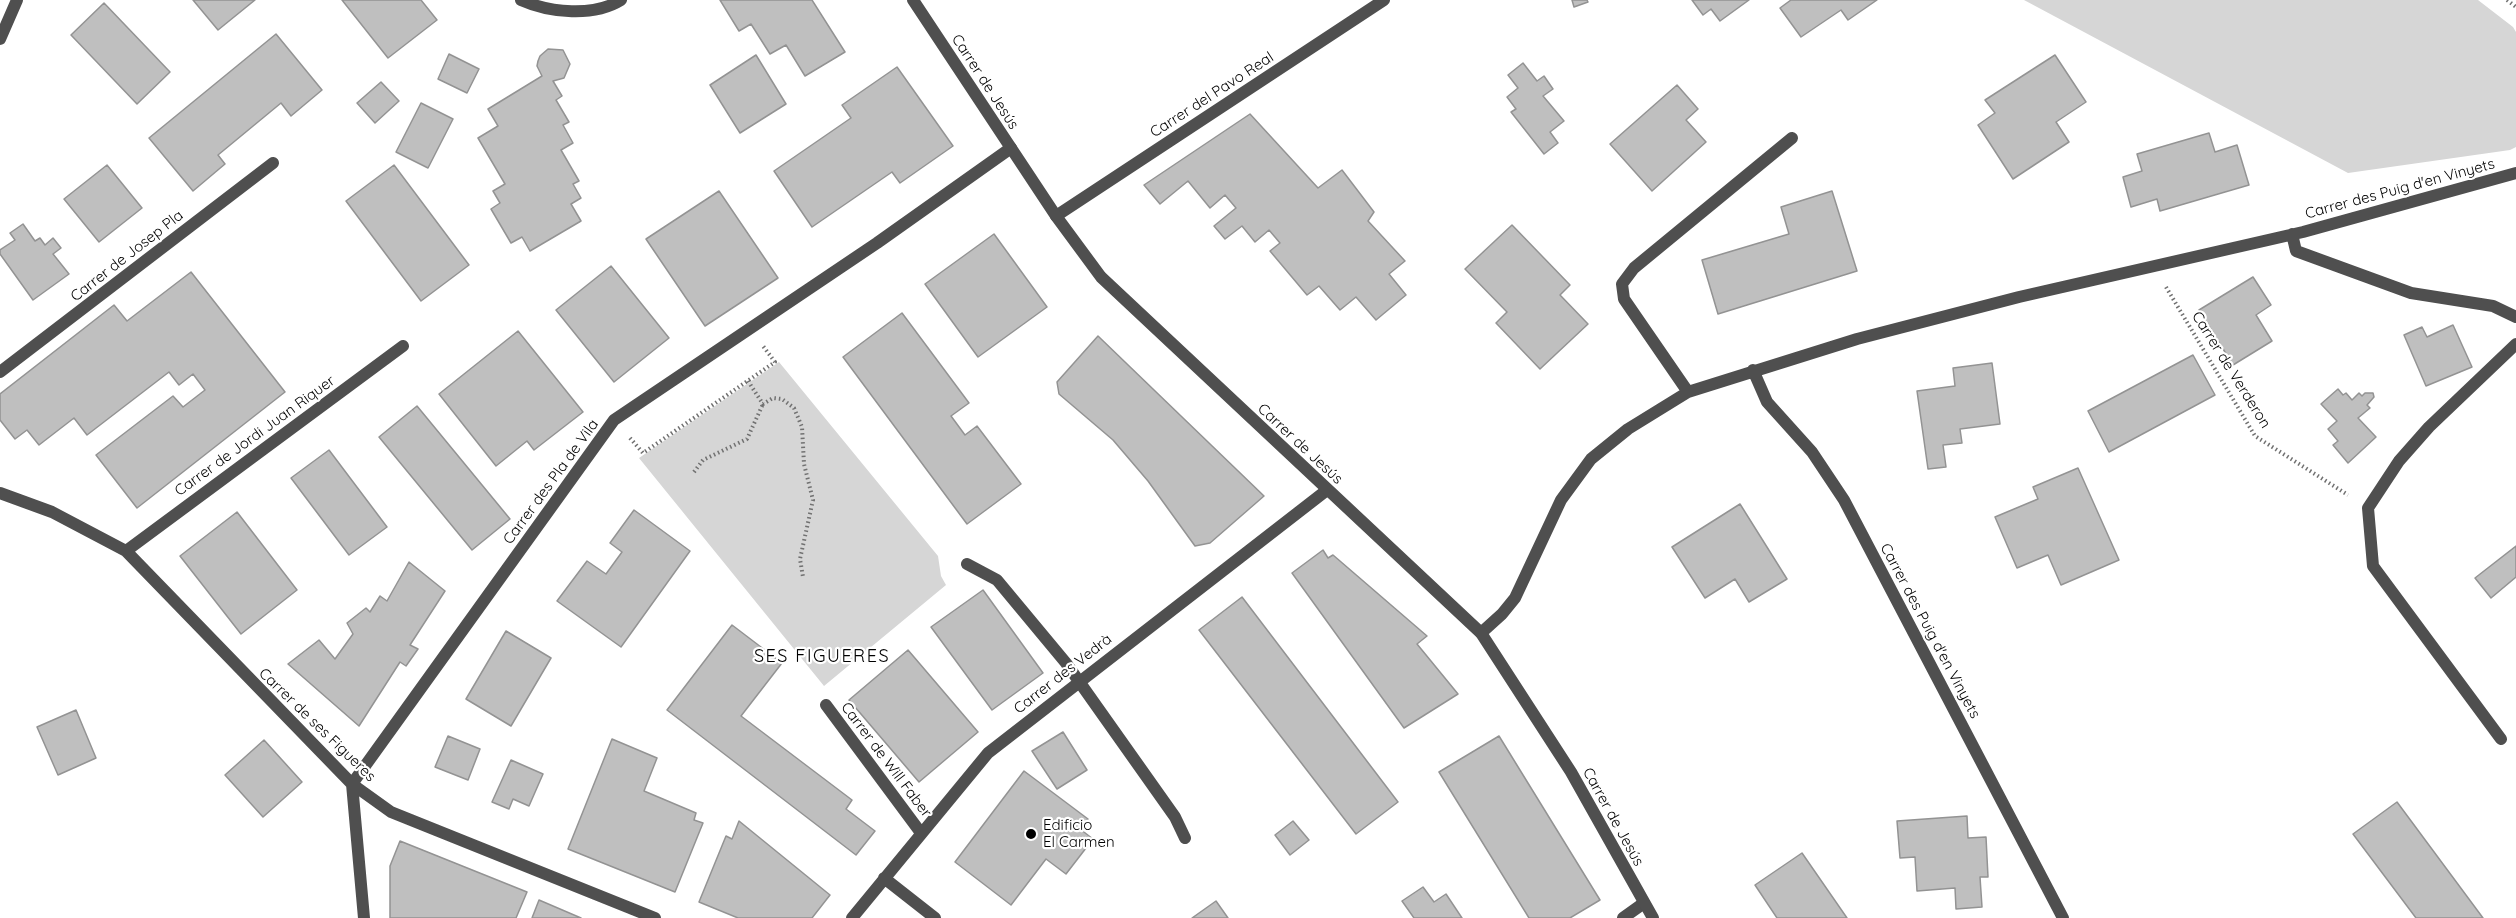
<!DOCTYPE html>
<html>
<head>
<meta charset="utf-8">
<style>
	body { margin:0 }
	canvas { display:block; background:#fff }
</style>
</head>
<body>
<canvas width="2516" height="918"></canvas>
<script>
const ctx = document.querySelector('canvas').getContext('2d');
ctx.lineJoin = 'round';
function fillPath(path, color) { ctx.fillStyle = color; ctx.fill(path, 'evenodd'); }
function strokePath(path, color, width, dash) { ctx.strokeStyle = color; ctx.lineWidth = width; ctx.lineCap = dash ? 'butt' : 'round'; ctx.setLineDash(dash || []); ctx.stroke(path); }
function label(font, color, halo, rows, align = 'center') {
  ctx.font = font + ' Quicksand,sans-serif'; ctx.lineWidth = 4.5; ctx.setLineDash([]); ctx.textBaseline = 'middle'; ctx.strokeStyle = halo; ctx.fillStyle = color; for (const [text, x, y, turn = 0] of rows) {
    ctx.save(); ctx.translate(x, y); ctx.rotate((+turn || 0) * Math.PI / 180); ctx.textAlign = isNaN(turn) ? turn : align; if (halo) ctx.strokeText(text, 0, 0); ctx.fillText(text, 0, 0); ctx.restore();
  }
}
fillPath(new Path2D(`
	M 2024,0 L 2478,0 L 2513,27 L 2516,32 L 2516,147 L 2510,150 L 2348,173 Z
	M 779,362 L 938,556 L 941,576 L 946,585 L 824,686 L 639,458 Z`), '#d6d6d6');
const building = new Path2D(`
	M 193,0 L 255,0 L 218,30 Z
	M 342,0 L 421,0 L 437,20 L 388,58 Z
	M 720,0 L 812,0 L 845,52 L 805,76 L 786,45 L 770,54 L 751,24 L 739,31 Z
	M 1572,0 L 1587,0 L 1588,2 L 1574,7 Z
	M 1692,0 L 1749,0 L 1720,21 L 1711,9 L 1703,15 Z
	M 1791,0 L 1877,0 L 1848,20 L 1841,10 L 1801,37 L 1780,8 Z
	M 104,3 L 170,72 L 137,104 L 71,35 Z
	M 276,34 L 322,90 L 291,116 L 281,103 L 218,155 L 225,164 L 193,191 L 149,138 Z
	M 548,49 L 563,50 L 570,64 L 564,78 L 553,81 L 562,96 L 556,100 L 569,122 L 563,125 L 573,143 L 561,150 L 579,181 L 573,184 L 581,198 L 571,204 L 581,221 L 530,251 L 522,237 L 511,243 L 491,209 L 500,203 L 493,191 L 505,184 L 478,138 L 498,126 L 488,109 L 542,76 L 537,66 L 538,61 L 540,56 Z
	M 449,54 L 479,69 L 467,93 L 438,79 Z
	M 756,55 L 786,104 L 740,133 L 710,85 Z
	M 2055,55 L 2086,102 L 2056,122 L 2069,142 L 2013,179 L 1978,125 L 1995,113 L 1985,100 Z
	M 1523,63 L 1537,81 L 1544,76 L 1553,89 L 1543,96 L 1564,121 L 1550,132 L 1558,143 L 1544,154 L 1511,112 L 1516,109 L 1507,97 L 1518,88 L 1508,75 Z
	M 897,67 L 953,146 L 900,183 L 892,172 L 812,227 L 774,171 L 851,118 L 842,105 Z
	M 381,82 L 399,101 L 375,123 L 357,103 Z
	M 1677,85 L 1698,109 L 1686,120 L 1706,142 L 1652,191 L 1610,144 Z
	M 421,103 L 453,119 L 428,168 L 396,152 Z
	M 1250,114 L 1318,188 L 1342,170 L 1374,212 L 1368,221 L 1405,261 L 1389,274 L 1406,295 L 1376,320 L 1356,297 L 1340,310 L 1319,286 L 1307,295 L 1270,251 L 1280,243 L 1269,230 L 1255,242 L 1242,226 L 1225,239 L 1214,226 L 1236,208 L 1225,195 L 1210,208 L 1188,181 L 1160,204 L 1144,185 Z
	M 2209,133 L 2215,152 L 2237,145 L 2249,185 L 2160,211 L 2157,199 L 2131,207 L 2123,177 L 2142,171 L 2137,154 Z
	M 107,165 L 142,208 L 99,242 L 64,199 Z
	M 394,165 L 469,265 L 421,301 L 346,201 Z
	M 719,191 L 778,278 L 705,326 L 646,239 Z
	M 1832,191 L 1857,271 L 1718,314 L 1702,260 L 1789,234 L 1781,207 Z
	M 23,224 L 35,241 L 40,238 L 45,245 L 53,238 L 61,248 L 53,254 L 69,274 L 33,300 L 0,254 L 0,250 L 15,240 L 10,233 Z
	M 1512,225 L 1570,285 L 1560,295 L 1588,324 L 1540,369 L 1496,323 L 1507,312 L 1465,269 Z
	M 994,234 L 1047,307 L 978,357 L 925,284 Z
	M 611,266 L 669,338 L 614,382 L 556,310 Z
	M 191,272 L 285,392 L 137,508 L 96,455 L 173,396 L 183,407 L 205,390 L 193,374 L 179,385 L 169,372 L 87,435 L 74,418 L 39,445 L 27,430 L 15,439 L 0,420 L 0,394 L 114,305 L 127,321 Z
	M 2253,277 L 2271,305 L 2256,315 L 2272,341 L 2233,365 L 2199,310 Z
	M 902,313 L 969,403 L 951,416 L 965,435 L 977,426 L 1021,484 L 967,524 L 843,357 Z
	M 2453,325 L 2472,367 L 2426,386 L 2404,335 L 2422,327 L 2427,337 Z
	M 518,331 L 583,412 L 534,450 L 527,441 L 496,466 L 439,394 Z
	M 1098,336 L 1264,496 L 1210,543 L 1195,546 L 1148,481 L 1113,440 L 1059,394 L 1057,382 Z
	M 2193,355 L 2215,395 L 2109,452 L 2088,411 Z
	M 1992,363 L 2000,424 L 1960,429 L 1962,443 L 1943,445 L 1946,467 L 1928,469 L 1917,391 L 1955,386 L 1953,368 Z
	M 2338,389 L 2343,395 L 2346,393 L 2352,400 L 2359,393 L 2362,396 L 2365,393 L 2373,393 L 2374,397 L 2367,405 L 2370,408 L 2358,418 L 2376,437 L 2348,463 L 2333,445 L 2338,441 L 2328,429 L 2337,421 L 2321,404 Z
	M 417,406 L 510,519 L 472,550 L 379,437 Z
	M 329,450 L 387,527 L 349,555 L 291,478 Z
	M 2078,468 L 2119,560 L 2061,585 L 2048,555 L 2017,568 L 1995,517 L 2038,499 L 2033,487 Z
	M 1740,504 L 1787,579 L 1749,602 L 1735,579 L 1705,598 L 1672,547 Z
	M 634,510 L 690,551 L 621,647 L 557,601 L 587,561 L 606,574 L 622,552 L 610,543 Z
	M 237,512 L 297,590 L 241,634 L 180,556 Z
	M 2516,546 L 2516,577 L 2491,598 L 2475,578 Z
	M 1323,550 L 1328,558 L 1333,555 L 1427,636 L 1417,644 L 1458,694 L 1404,728 L 1292,573 Z
	M 409,562 L 445,591 L 410,645 L 418,649 L 406,666 L 400,662 L 359,726 L 288,664 L 319,640 L 335,659 L 353,634 L 347,623 L 366,608 L 370,612 L 380,596 L 387,601 Z
	M 983,590 L 1043,673 L 992,710 L 931,627 Z
	M 1242,597 L 1398,802 L 1356,834 L 1199,630 Z
	M 732,625 L 782,663 L 741,716 L 852,800 L 846,809 L 875,831 L 856,855 L 667,710 Z
	M 506,631 L 551,658 L 511,726 L 466,699 Z
	M 908,650 L 978,732 L 919,782 L 849,700 Z
	M 76,710 L 96,758 L 58,775 L 37,727 Z
	M 1063,732 L 1087,770 L 1057,789 L 1032,751 Z
	M 448,736 L 480,749 L 468,780 L 435,767 Z
	M 1499,736 L 1600,900 L 1570,918 L 1529,918 L 1439,772 Z
	M 612,739 L 657,758 L 644,791 L 696,813 L 694,820 L 703,823 L 675,892 L 568,849 Z
	M 264,740 L 302,782 L 263,817 L 225,775 Z
	M 511,760 L 543,774 L 529,806 L 513,799 L 509,809 L 492,802 Z
	M 1024,771 L 1088,819 L 1080,829 L 1093,839 L 1066,874 L 1046,859 L 1011,905 L 955,862 Z
	M 2397,802 L 2483,918 L 2416,918 L 2353,834 Z
	M 1967,816 L 1968,838 L 1986,837 L 1988,877 L 1980,877 L 1982,907 L 1956,909 L 1955,888 L 1917,891 L 1915,857 L 1900,858 L 1897,821 Z
	M 739,821 L 830,895 L 812,918 L 738,918 L 699,902 L 726,836 L 732,839 Z
	M 1293,821 L 1309,840 L 1290,855 L 1275,835 Z
	M 400,841 L 527,892 L 516,918 L 390,918 L 390,866 Z
	M 1802,853 L 1847,918 L 1777,918 L 1755,885 Z
	M 1423,887 L 1434,902 L 1446,894 L 1462,918 L 1414,918 L 1402,901 Z
	M 539,900 L 581,918 L 532,918 Z
	M 1216,901 L 1228,918 L 1192,918 Z`);
fillPath(building, '#bfbfbf');
strokePath(building, '#939393', 1.5);
strokePath(new Path2D(`
	M 2507,0 L 2516,7
	M 2166,287 L 2255,436 L 2348,495
	M 748,381 L 763,404 L 773,398 L 782,399 L 794,408 L 802,427 L 804,464 L 813,500 L 800,559 L 803,577
	M 630,438 L 643,453 L 775,362 L 763,346
	M 694,472 L 703,460 L 747,439 L 763,404`), '#717171', 4, [1.5, 3]);
strokePath(new Path2D(`
	M 521,0 C 550,13 594,17 621,0
	M 1056,216 L 1384,0
	M 2292,234 L 2296,251 L 2411,293 L 2493,306 L 2516,317
	M 1753,370 L 1767,402 L 1812,452 L 1844,500 L 2063,918
	M 0,372 L 273,163
	M 1688,392 L 1624,299 L 1622,284 L 1634,268 L 1792,138
	M 0,493 L 52,512 L 126,551 L 352,784 L 391,812 L 655,918
	M 126,551 L 403,346
	M 967,564 L 997,580 L 1066,663 L 1175,817 L 1185,838
	M 1481,633 L 1502,614 L 1515,598 L 1561,500 L 1591,459 L 1628,429 L 1688,392 L 1857,339 L 2019,297 L 2303,232 L 2516,173
	M 826,705 L 921,833
	M 2501,739 L 2373,566 L 2368,508 L 2399,461 L 2429,427 L 2516,344
	M 884,878 L 935,918
	M 364,918 L 352,784 L 614,420 L 877,243 L 1011,148
	M 852,918 L 988,753 L 1327,490
	M 1623,918 L 1644,903`), '#4f4f4f', 12);
strokePath(new Path2D(`
	M 913,0 L 1056,216 L 1101,277 L 1481,633 L 1571,772 L 1653,918
	M 0,39 L 17,0`), '#4f4f4f', 12);
for (const [x, y, r, color] of [
	[1031,834,6,"#000"]
]) { const dot = new Path2D(); dot.arc(x, y, r, 0, 2 * Math.PI); ctx.fillStyle = color; ctx.fill(dot); strokePath(dot, '#fff', 2); }
label('15px', '#000', '#fff', [
	["Carrer de Jesús",985,82,57],
	["Carrer del Pavo Real",1212,95,-33],
	["Carrer des Puig d'en Vinyets",2400,189,-15],
	["Carrer de Josep Pla",127,256,-38],
	["Carrer de Verderon",2231,370,58],
	["Carrer de Jordi Juan Riquer",255,436,-36],
	["Carrer de Jesús",1300,444,43],
	["Carrer des Pla de Vila",551,482,-54],
	["Carrer des Puig d'en Vinyets",1930,631,62],
	["Carrer des Vedrà",1063,674,-38],
	["Carrer de ses Figueres",317,725,44],
	["Carrer de Will Faber",886,760,53],
	["Carrer de Jesús",1613,817,61]
]);
label('15px', '#000', '#fff', [
	["Edificio",1043,825],
	["El Carmen",1043,842]
], 'left');
ctx.letterSpacing = '1.5px';
label('18px', '#000', '#fff', [
	["SES FIGUERES",822,657]
]);
ctx.letterSpacing = '0px';
</script>
</body>
</html>
